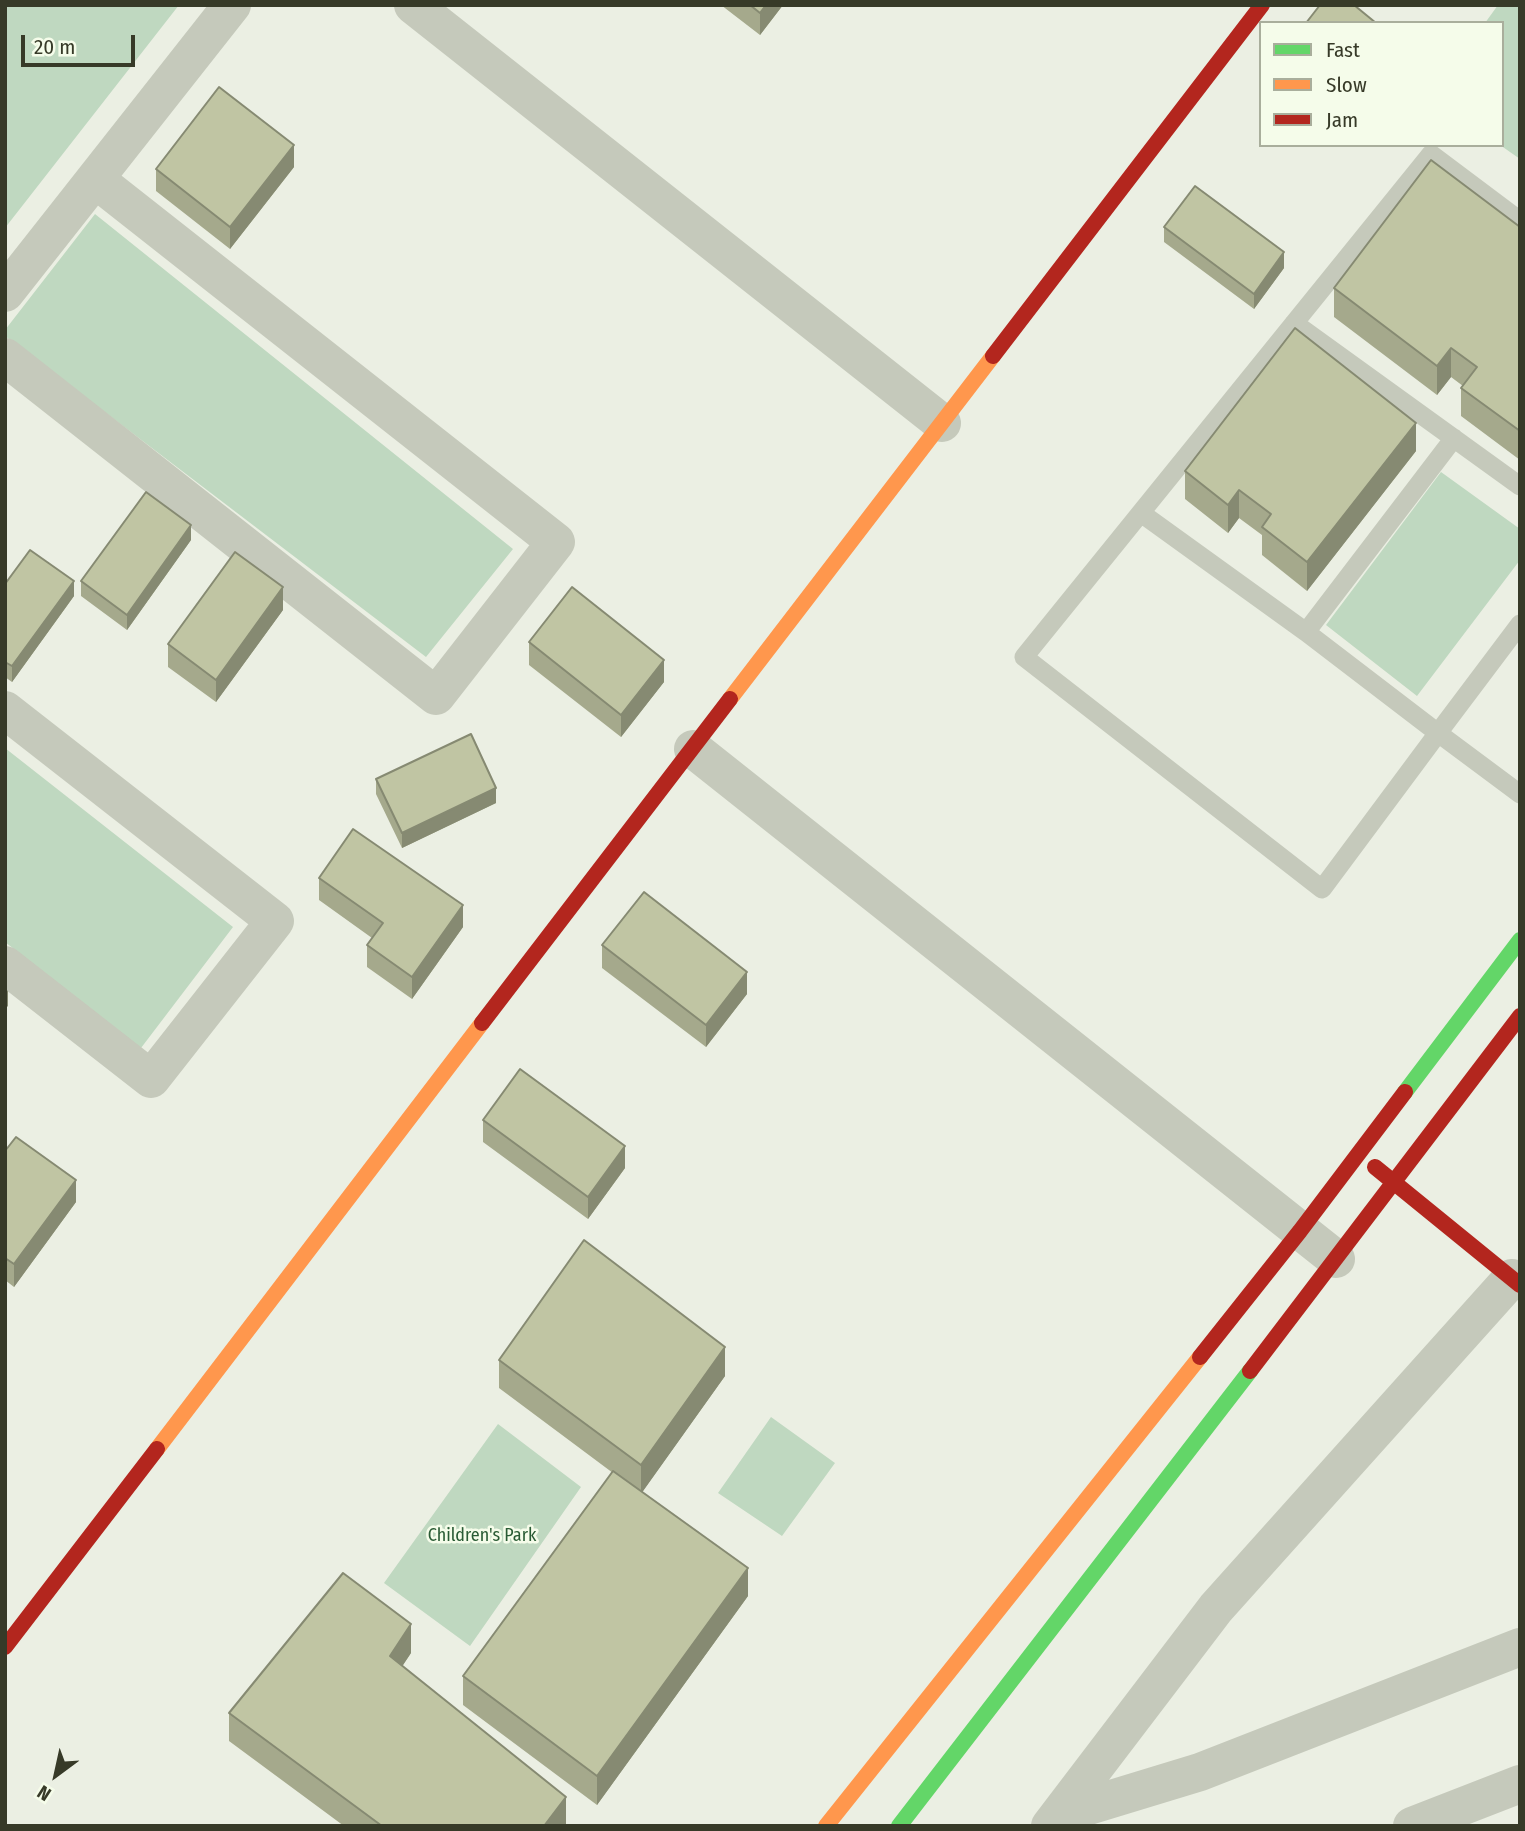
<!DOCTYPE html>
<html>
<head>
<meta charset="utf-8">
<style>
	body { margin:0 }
	#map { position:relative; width:1525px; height:1831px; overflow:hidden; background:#ebefe3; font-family:"Fira Sans Condensed",sans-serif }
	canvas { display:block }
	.frame { position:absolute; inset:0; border:7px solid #373a28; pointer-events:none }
	.legend { position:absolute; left:1259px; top:21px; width:245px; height:126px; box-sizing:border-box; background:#f5fcea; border:2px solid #a9ae9c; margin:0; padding:9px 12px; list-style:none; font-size:21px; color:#373a28 }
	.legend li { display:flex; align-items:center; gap:14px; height:35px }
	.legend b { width:35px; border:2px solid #a9ae9c }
	.north { position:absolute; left:21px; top:1740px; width:70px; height:70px; -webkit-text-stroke:5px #f5fcea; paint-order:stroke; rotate:213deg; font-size:19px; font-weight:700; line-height:28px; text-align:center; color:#373a28 }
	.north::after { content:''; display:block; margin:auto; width:24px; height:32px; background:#373a28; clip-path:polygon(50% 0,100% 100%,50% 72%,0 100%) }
	.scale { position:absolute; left:21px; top:35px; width:114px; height:32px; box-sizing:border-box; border:4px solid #373a28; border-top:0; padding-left:9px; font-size:21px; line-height:24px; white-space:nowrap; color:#373a28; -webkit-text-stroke:5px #f5fcea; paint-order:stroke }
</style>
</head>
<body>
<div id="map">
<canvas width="1525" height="1831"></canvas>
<div class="frame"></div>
<ul class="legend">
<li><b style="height:9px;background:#63d668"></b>Fast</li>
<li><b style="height:9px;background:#ff974d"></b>Slow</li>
<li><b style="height:9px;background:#b3261e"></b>Jam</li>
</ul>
<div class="north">N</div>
<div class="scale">20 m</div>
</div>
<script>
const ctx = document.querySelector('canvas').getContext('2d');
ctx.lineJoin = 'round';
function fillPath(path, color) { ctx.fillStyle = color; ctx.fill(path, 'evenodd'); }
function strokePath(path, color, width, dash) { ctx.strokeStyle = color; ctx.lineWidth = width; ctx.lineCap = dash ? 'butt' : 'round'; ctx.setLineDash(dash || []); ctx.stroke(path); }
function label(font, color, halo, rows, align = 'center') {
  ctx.font = font + ' "Fira Sans Condensed",sans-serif'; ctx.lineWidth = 5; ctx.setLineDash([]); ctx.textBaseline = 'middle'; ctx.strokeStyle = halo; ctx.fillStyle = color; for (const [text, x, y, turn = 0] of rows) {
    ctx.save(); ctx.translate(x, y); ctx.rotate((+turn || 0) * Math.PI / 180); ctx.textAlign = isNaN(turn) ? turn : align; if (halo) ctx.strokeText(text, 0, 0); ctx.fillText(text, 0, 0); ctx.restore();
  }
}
fillPath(new Path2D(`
	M 5,5 L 179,5 L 5,228 Z
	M 1498,5 L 1520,5 L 1520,159 L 1500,145 L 1502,145 L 1502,23 L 1485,23 Z
	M 95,214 L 513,549 L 426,657 L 5,336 L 5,330 Z
	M 1441,472 L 1520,529 L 1520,560 L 1417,696 L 1326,625 Z
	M 5,748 L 233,927 L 141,1048 L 5,942 Z
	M 771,1417 L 835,1463 L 782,1536 L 718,1493 Z
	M 498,1424 L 581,1487 L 470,1646 L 384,1583 Z`), '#bfd8c0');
strokePath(new Path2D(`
	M 1520,221 L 1431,154 L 1024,657 L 1322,889 L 1438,733 L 1520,794
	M 1294,323 L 1520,486
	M 1141,513 L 1306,632 L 1438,733 L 1520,624
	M 1306,632 L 1454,438`), '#c5c9bb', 19);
strokePath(new Path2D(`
	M 413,5 L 942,423
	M 5,293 L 232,5
	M 5,357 L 436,696 L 556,542 L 95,179
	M 5,710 L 275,921 L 151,1079 L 5,965
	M 693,749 L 1336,1259
	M 1059,1815 L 1200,1772 L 1520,1647
	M 1050,1826 L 1216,1608 L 1512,1278
	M 1412,1826 L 1520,1784`), '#c5c9bb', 38);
strokePath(new Path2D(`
	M 1405,1092 L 1520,940
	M 899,1826 L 1250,1371`), '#63d668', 16);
strokePath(new Path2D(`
	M 730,699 L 993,356
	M 157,1449 L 482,1023
	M 826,1826 L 1200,1357`), '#ff974d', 16);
strokePath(new Path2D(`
	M 993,356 L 1262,5
	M 482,1023 L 730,699
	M 1375,1167 L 1520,1285
	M 1200,1357 L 1300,1231 L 1405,1092
	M 1250,1371 L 1520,1016
	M 5,1647 L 157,1449`), '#b3261e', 16);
fillPath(new Path2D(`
	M 721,5 L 783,5 L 760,35 Z
	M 294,167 L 230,249 L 156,191 L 156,169 Z
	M 1164,227 L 1284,268 L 1254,309 L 1164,242 Z
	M 1520,227 L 1520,460 L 1461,416 L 1461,388 L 1463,386 L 1451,377 L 1437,395 L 1334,317 L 1334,288 Z
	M 1416,451 L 1307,591 L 1262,555 L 1262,535 L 1239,518 L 1228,533 L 1185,499 L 1185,471 Z
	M 191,540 L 127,630 L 81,596 L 81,581 Z
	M 5,584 L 74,596 L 12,682 L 5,677 Z
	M 283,610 L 216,702 L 168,667 L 168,644 Z
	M 529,642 L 664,682 L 621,737 L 529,665 Z
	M 376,779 L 496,803 L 402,848 L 376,794 Z
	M 319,878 L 463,927 L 412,999 L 367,967 L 367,945 L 372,938 L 319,900 Z
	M 602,945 L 747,994 L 706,1047 L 602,968 Z
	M 483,1120 L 625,1168 L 588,1219 L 483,1142 Z
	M 5,1151 L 76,1202 L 14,1287 L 5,1280 Z
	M 499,1360 L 725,1376 L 642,1492 L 748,1596 L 597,1805 L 463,1705 L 463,1676 L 613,1473 L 499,1388 Z
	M 411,1653 L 402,1666 L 566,1797 L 566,1826 L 344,1826 L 229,1741 L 229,1713 Z`), '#a5a98c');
fillPath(new Path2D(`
	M 766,5 L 783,5 L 760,35 L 760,13 Z
	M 294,145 L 294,167 L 230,249 L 230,227 Z
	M 1284,252 L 1284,268 L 1254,309 L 1254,294 Z
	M 1451,348 L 1451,377 L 1437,395 L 1437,366 Z
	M 1416,423 L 1416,451 L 1307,591 L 1307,562 Z
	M 1239,490 L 1239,518 L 1228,533 L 1228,505 Z
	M 191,525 L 191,540 L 127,630 L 127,615 Z
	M 74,581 L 74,596 L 12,682 L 12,666 Z
	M 283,587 L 283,610 L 216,702 L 216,680 Z
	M 664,660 L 664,682 L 621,737 L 621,715 Z
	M 496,788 L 496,803 L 402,848 L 402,833 Z
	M 463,905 L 463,927 L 412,999 L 412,977 Z
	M 747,972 L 747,994 L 706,1047 L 706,1025 Z
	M 8,990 L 8,1006 L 5,1009 L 5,994 Z
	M 625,1146 L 625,1168 L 588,1219 L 588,1197 Z
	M 76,1180 L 76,1202 L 14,1287 L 14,1264 Z
	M 725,1347 L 725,1376 L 641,1494 L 641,1465 Z
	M 748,1568 L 748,1596 L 597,1805 L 597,1776 Z
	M 411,1624 L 411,1653 L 390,1685 L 390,1656 Z
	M 566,1797 L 566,1826 L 544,1826 Z`), '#868a72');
const building = new Path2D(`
	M 750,5 L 766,5 L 760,13 Z
	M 1320,5 L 1354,5 L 1376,23 L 1306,23 Z
	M 219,87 L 294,145 L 230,227 L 156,169 Z
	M 1431,160 L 1520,227 L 1520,431 L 1461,388 L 1477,367 L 1451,348 L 1437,366 L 1334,288 Z
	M 1195,186 L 1284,252 L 1254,294 L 1164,227 Z
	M 1295,328 L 1416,423 L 1307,562 L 1262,527 L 1271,514 L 1239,490 L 1228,505 L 1185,471 Z
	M 146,492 L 191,525 L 127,615 L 81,581 Z
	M 30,550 L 74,581 L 12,666 L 5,662 L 5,584 Z
	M 235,552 L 283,587 L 216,680 L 168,644 Z
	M 572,587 L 664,660 L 621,715 L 529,642 Z
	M 471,734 L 496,788 L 402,833 L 376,779 Z
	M 353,829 L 463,905 L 412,977 L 367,945 L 383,923 L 319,878 Z
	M 644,892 L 747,972 L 706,1025 L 602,945 Z
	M 520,1069 L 625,1146 L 588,1197 L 483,1120 Z
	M 16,1137 L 76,1180 L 14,1264 L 5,1258 L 5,1151 Z
	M 584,1240 L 725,1347 L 641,1465 L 499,1360 Z
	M 613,1471 L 748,1568 L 597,1776 L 463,1676 Z
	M 343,1573 L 411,1624 L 390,1656 L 566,1797 L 544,1826 L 382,1826 L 229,1713 Z`);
fillPath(building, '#c0c5a3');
strokePath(building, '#868a72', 2);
label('18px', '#295b34', '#f5fcea', [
	["Children's Park",482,1536]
]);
</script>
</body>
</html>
